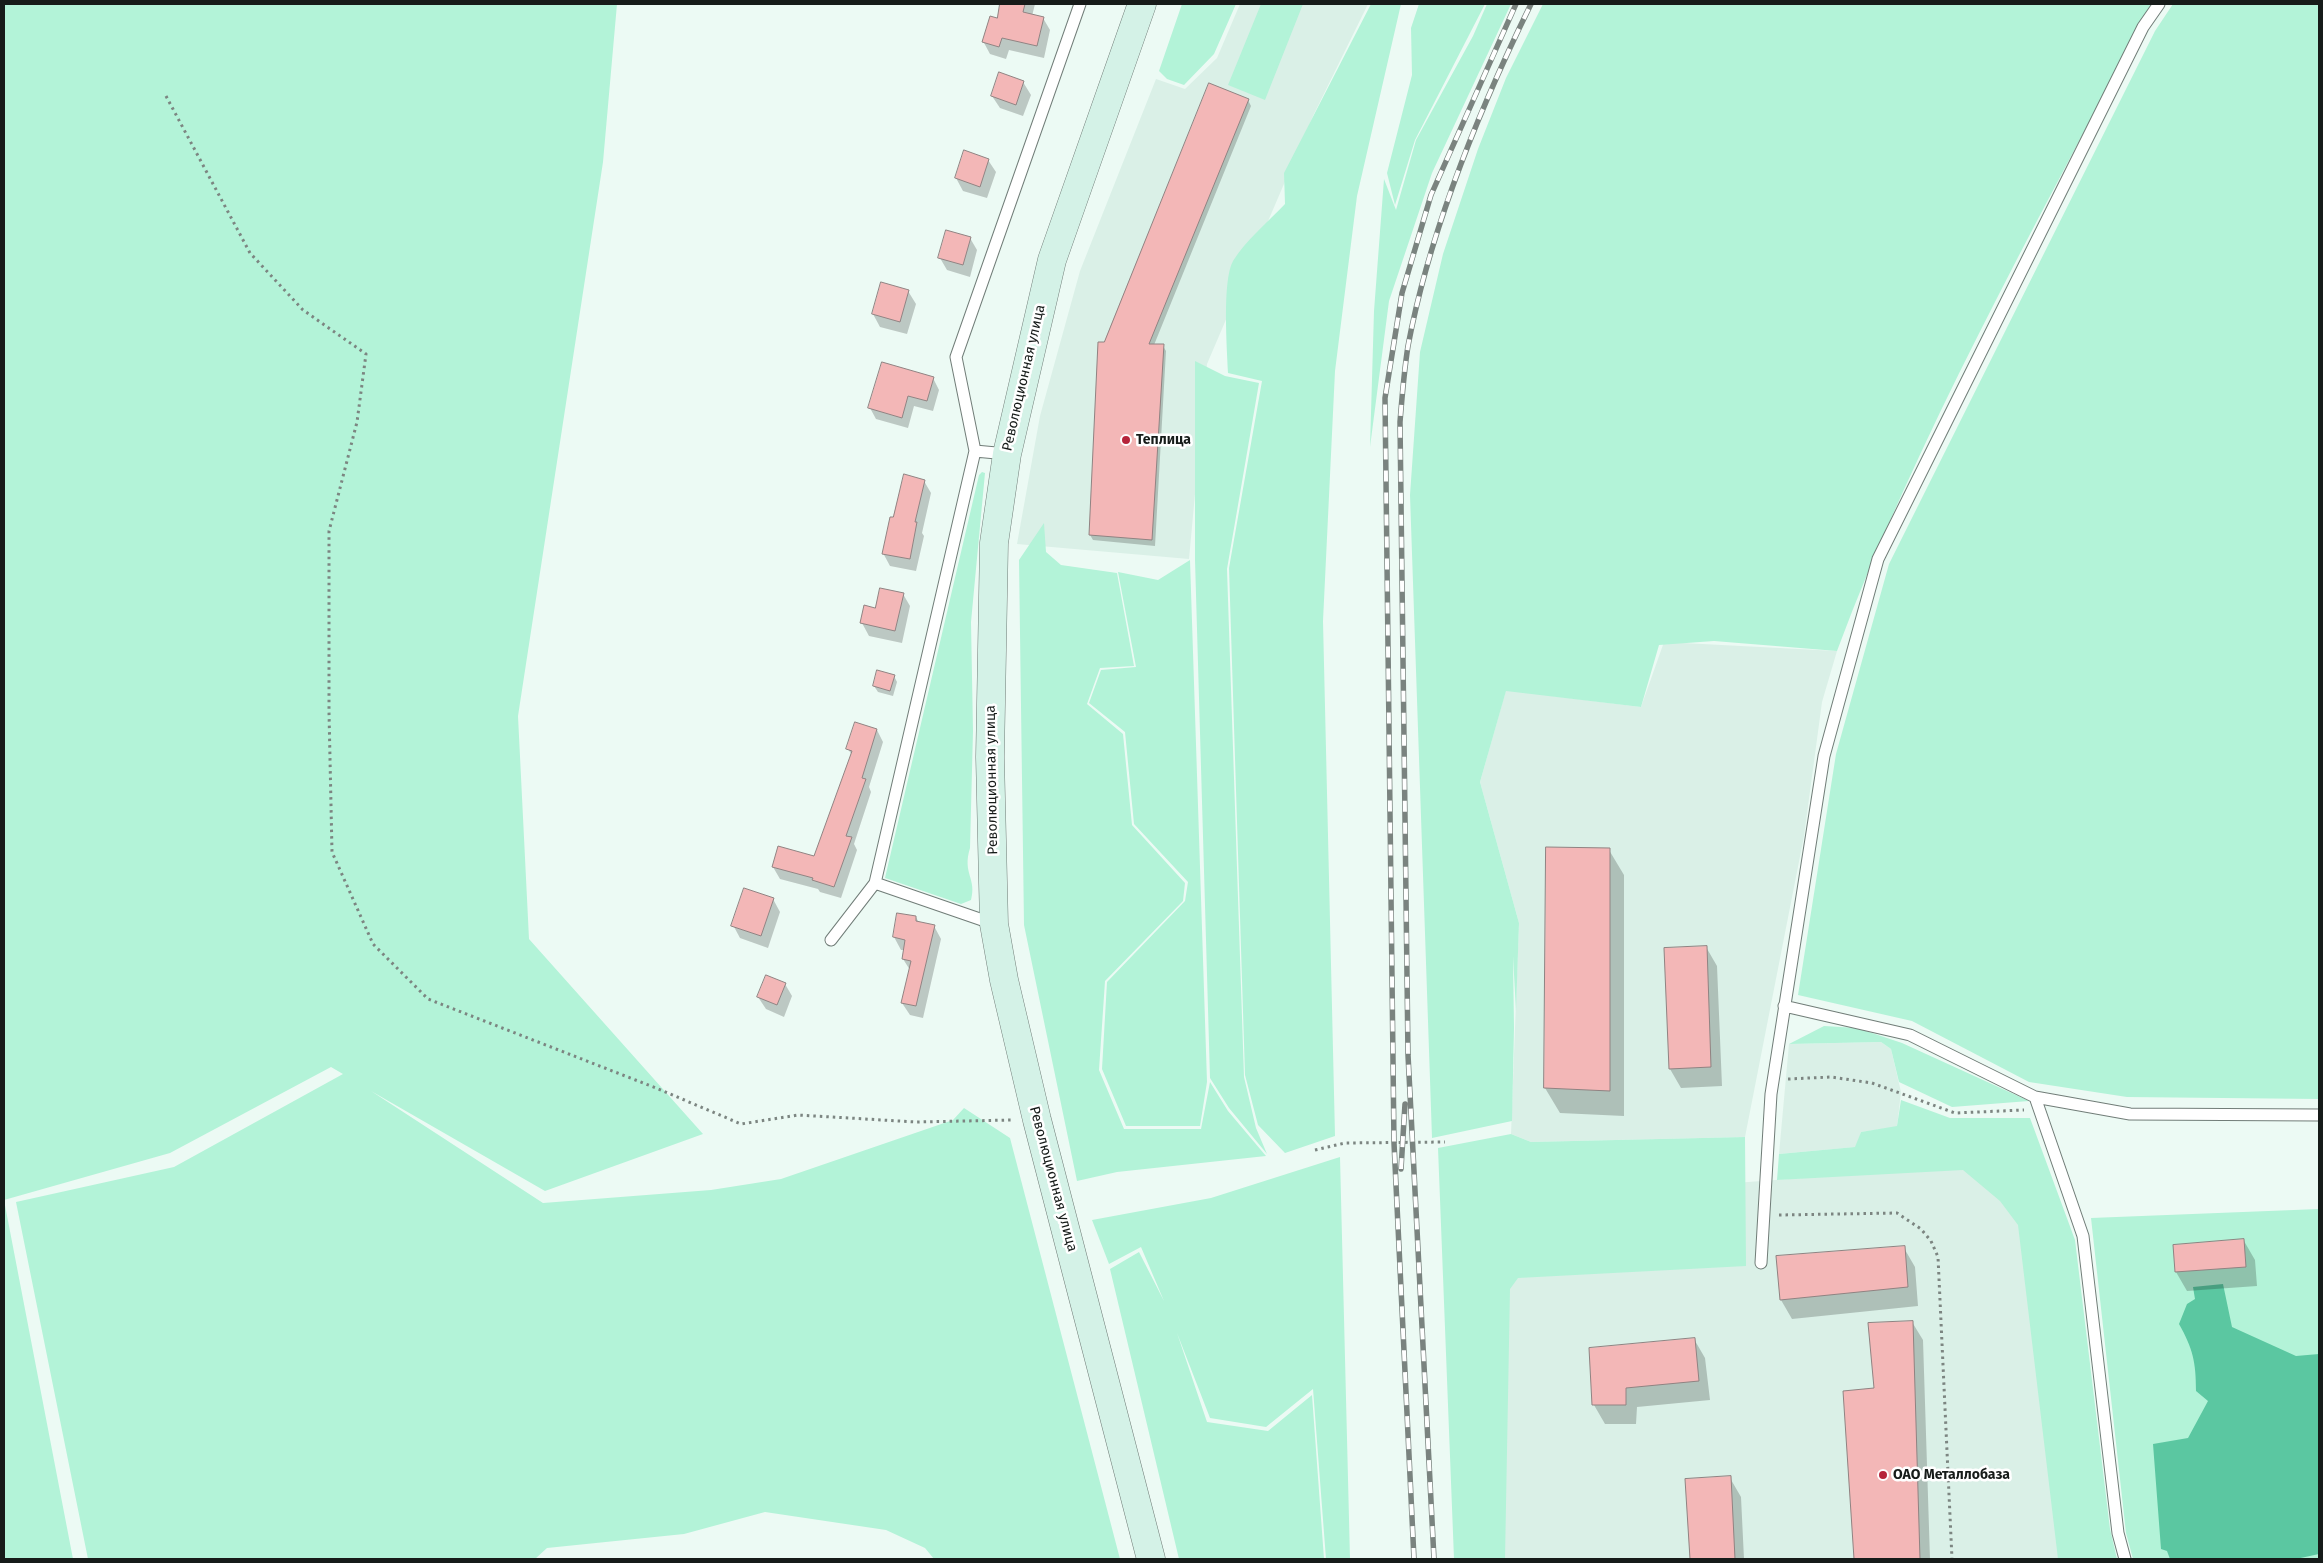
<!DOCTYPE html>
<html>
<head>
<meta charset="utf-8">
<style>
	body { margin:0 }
	#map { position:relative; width:2323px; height:1563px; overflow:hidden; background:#ecfaf4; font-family:"Fira Sans",sans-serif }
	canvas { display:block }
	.frame { position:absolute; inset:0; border:5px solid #161b19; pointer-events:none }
</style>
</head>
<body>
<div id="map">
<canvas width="2323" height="1563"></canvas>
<div class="frame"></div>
</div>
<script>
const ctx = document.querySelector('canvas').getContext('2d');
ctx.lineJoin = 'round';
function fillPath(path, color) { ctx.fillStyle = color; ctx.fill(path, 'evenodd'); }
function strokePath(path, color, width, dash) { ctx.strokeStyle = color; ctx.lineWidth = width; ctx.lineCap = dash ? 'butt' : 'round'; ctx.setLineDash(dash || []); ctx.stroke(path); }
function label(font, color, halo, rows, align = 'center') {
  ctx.font = font + ' "Fira Sans",sans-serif'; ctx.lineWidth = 5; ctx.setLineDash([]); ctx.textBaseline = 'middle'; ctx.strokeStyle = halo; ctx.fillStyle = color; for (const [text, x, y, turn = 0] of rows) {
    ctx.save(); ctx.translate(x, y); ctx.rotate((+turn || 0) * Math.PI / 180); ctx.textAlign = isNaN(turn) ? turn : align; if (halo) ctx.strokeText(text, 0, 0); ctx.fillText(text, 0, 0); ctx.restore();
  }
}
fillPath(new Path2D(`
	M 1240,4 L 1368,4 L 1313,116 L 1207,364 L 1189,559 L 1017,544 L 1040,416 L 1080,271 L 1156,79 L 1185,89 L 1217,58 Z
	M 1664,642 L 1837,651 L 1822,702 L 1804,836 L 1745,1137 L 1531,1142 L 1511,1134 L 1519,923 L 1480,782 L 1506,690 L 1641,707 Z
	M 1881,1042 L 1891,1049 L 1901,1092 L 1897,1127 L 1861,1132 L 1856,1147 L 1779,1154 L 1789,1044 Z
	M 1980,1165 L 2024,1216 L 2061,1559 L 1475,1559 L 1475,1202 Z`), '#daf0e7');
fillPath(new Path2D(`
	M 4,4 L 617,4 L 603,162 L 518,716 L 529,939 L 703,1134 L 545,1191 L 371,1091 L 543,1203 L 711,1190 L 781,1179 L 953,1120 L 964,1108 L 1010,1138 L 1120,1559 L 934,1559 L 925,1548 L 886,1530 L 765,1512 L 684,1534 L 547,1548 L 535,1559 L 88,1559 L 16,1202 L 174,1167 L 343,1074 L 331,1067 L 170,1153 L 4,1200 L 73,1559 L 4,1559 Z
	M 1182,4 L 1236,4 L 1214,54 L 1184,85 L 1167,79 L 1159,71 Z
	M 1261,4 L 1303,4 L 1265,100 L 1228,85 Z
	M 1371,4 L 1401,4 L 1357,196 L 1335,371 L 1323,621 L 1335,1136 L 1285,1153 L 1258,1125 L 1245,1075 L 1229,568 L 1262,381 L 1228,373 C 1227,348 1222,281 1233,261 C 1246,240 1268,222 1285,204 L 1284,173 Z
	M 1419,4 L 1485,4 L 1415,140 L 1395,205 L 1387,173 L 1412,75 L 1411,28 Z
	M 1487,4 L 1511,4 L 1432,173 L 1389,301 L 1370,447 L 1374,311 L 1384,179 L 1396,210 L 1416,140 L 1473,36 Z
	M 1543,4 L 2153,4 L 2140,25 C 2034,229 1917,436 1837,651 L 1714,641 L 1659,645 L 1641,707 L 1506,691 L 1480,782 L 1519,923 L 1516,1011 L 1513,956 L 1514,1028 L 1512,1121 L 1432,1138 L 1410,495 L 1420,352 L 1443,254 L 1478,149 L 1506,78 Z
	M 2173,4 L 2319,4 L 2319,1099 L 2127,1097 L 2029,1082 L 1912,1021 L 1798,995 L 1836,754 L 1889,564 L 2155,31 Z
	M 1195,361 L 1225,376 L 1259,383 L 1227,569 L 1244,1077 L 1256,1128 L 1267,1154 L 1229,1108 L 1210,1078 L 1195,560 Z
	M 982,472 L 985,473 L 971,622 L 973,731 L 970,848 C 962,874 977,878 971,900 L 961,904 L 885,878 L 979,475 Z
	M 1044,523 L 1046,552 L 1061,565 L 1117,573 L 1134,666 L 1100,668 L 1087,704 L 1123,734 L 1132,825 L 1185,883 L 1183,901 L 1105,981 L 1099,1070 L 1124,1129 L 1201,1129 L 1210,1082 L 1228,1111 L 1266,1156 L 1117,1172 L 1077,1181 L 1024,925 L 1019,560 Z
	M 1190,560 L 1207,1082 L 1200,1126 L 1126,1126 L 1102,1069 L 1107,982 L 1185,901 L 1188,882 L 1134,824 L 1125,732 L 1089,703 L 1101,670 L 1136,667 L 1118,572 L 1158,580 Z
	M 1824,1026 L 1857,1028 L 1902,1043 L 2029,1101 L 1952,1107 L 1899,1082 L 1891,1049 L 1881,1042 L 1789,1044 Z
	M 1901,1100 L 1950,1118 L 2030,1118 L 2075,1240 L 2110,1529 L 2117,1559 L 2058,1559 L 2018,1225 L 2000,1201 L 1963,1170 L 1777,1180 L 1779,1154 L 1855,1147 L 1861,1132 L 1897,1126 Z
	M 1511,1134 L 1531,1142 L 1745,1137 L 1746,1266 L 1518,1278 L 1510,1289 L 1505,1559 L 1454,1559 L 1438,1148 Z
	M 1340,1157 L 1350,1559 L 1326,1559 L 1313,1389 L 1266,1427 L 1210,1418 L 1177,1333 L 1207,1422 L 1268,1431 L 1312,1395 L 1324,1559 L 1179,1559 L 1110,1269 L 1139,1252 L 1164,1301 L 1141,1247 L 1109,1264 L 1092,1220 L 1211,1198 Z
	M 2319,1209 L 2319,1559 L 2133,1559 L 2126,1533 L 2091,1218 Z`), '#b3f3d8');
fillPath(new Path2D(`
	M 2223,1284 L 2232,1327 L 2296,1356 L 2319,1354 L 2319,1554 L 2296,1559 L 2170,1559 L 2167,1551 L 2161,1549 L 2153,1444 L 2188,1438 L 2208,1401 L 2196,1391 C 2196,1362 2193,1349 2179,1324 L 2187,1304 L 2195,1299 L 2193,1287 Z`), '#5bc7a1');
fillPath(new Path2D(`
	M 1002,4 L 1035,4 L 1032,16 L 1043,18 L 1050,30 L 1044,58 L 1009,50 L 1006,59 L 990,54 L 983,41 L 998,19 Z
	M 1023,82 L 1031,95 L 1023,116 L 1000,108 L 992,96 Z
	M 1248,100 L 1251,106 L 1154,345 L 1163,346 L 1166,351 L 1155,546 L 1093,540 L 1090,535 L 1105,344 Z
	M 988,160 L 996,172 L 987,198 L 963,191 L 956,178 Z
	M 970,238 L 977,250 L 970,277 L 947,270 L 940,258 Z
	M 908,291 L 916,304 L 907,334 L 880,327 L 873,314 Z
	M 933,378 L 939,390 L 933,411 L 914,406 L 908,428 L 876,419 L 870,408 Z
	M 924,481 L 931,493 L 922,533 L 924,536 L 916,571 L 890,566 L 883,553 L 894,519 Z
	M 903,594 L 910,606 L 902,643 L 869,636 L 862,623 L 876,609 Z
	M 894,676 L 897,682 L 893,696 L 878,692 L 874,686 Z
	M 877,730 L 883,742 L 869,787 L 871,792 L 854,844 L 857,850 L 841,898 L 820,892 L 818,889 L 780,879 L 773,867 L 815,858 L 852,755 L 848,749 Z
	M 1609,850 L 1624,875 L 1624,1116 L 1560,1113 L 1545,1088 Z
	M 773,899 L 780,912 L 768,948 L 740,938 L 733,925 Z
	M 916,917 L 919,923 L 934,926 L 941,939 L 923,1018 L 910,1015 L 902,1003 L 910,970 L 903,959 L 905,950 L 901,950 L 894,937 Z
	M 1706,947 L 1717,966 L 1722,1086 L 1681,1088 L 1670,1069 L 1666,949 Z
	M 785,984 L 792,996 L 784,1017 L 766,1009 L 758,997 Z
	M 2244,1241 L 2255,1260 L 2257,1286 L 2187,1291 L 2176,1272 L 2174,1246 Z
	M 1904,1248 L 1915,1267 L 1918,1306 L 1792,1319 L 1781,1300 Z
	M 1912,1322 L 1923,1340 L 1930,1559 L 1856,1559 L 1844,1392 L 1875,1390 Z
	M 1694,1339 L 1705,1358 L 1710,1400 L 1637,1407 L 1636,1424 L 1605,1424 L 1594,1405 L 1591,1350 Z
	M 1730,1478 L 1741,1497 L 1744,1559 L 1692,1559 L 1686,1480 Z`), '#0003');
const building = new Path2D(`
	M 1000,4 L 1025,4 L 1023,12 L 1044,17 L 1037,46 L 1002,38 L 999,47 L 982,42 L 990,16 L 997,18 Z
	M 999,72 L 1024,81 L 1016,105 L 991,96 Z
	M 1209,83 L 1249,99 L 1149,344 L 1164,344 L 1152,540 L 1089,535 L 1098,342 L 1104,342 Z
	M 964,150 L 989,159 L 980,187 L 955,178 Z
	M 946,230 L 971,237 L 963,265 L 938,258 Z
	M 881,282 L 909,290 L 900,322 L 872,314 Z
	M 882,362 L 934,377 L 927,401 L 908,396 L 902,418 L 868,408 Z
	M 904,474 L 925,480 L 915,522 L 917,522 L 910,559 L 882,554 L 890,517 L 893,517 Z
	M 880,588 L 904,593 L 895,631 L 860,623 L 864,605 L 875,608 Z
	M 877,670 L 895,675 L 890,691 L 873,686 Z
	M 855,722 L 877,729 L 862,778 L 866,779 L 846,836 L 852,837 L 834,887 L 812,880 L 813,878 L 772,867 L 778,846 L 814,856 L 852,751 L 846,749 Z
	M 1546,847 L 1610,848 L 1610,1091 L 1544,1088 Z
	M 744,888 L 774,898 L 761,936 L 731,926 Z
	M 897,913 L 916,916 L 916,921 L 935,925 L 916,1006 L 901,1003 L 911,961 L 902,959 L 905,940 L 893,937 Z
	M 1707,946 L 1711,1067 L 1669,1069 L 1664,948 Z
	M 766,975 L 786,983 L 777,1005 L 757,997 Z
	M 2244,1239 L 2246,1267 L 2175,1272 L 2173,1245 Z
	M 1905,1246 L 1908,1287 L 1780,1300 L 1776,1256 Z
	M 1913,1321 L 1920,1559 L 1854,1559 L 1843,1391 L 1874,1388 L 1868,1323 Z
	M 1695,1338 L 1699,1381 L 1626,1388 L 1626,1405 L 1592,1405 L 1589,1348 Z
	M 1731,1476 L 1735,1559 L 1690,1559 L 1685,1479 Z`);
fillPath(building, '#f3b7b7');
strokePath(building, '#908382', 1);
const lane = new Path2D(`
	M 975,451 L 1007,454
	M 994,924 L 875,883 L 975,451 L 956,357 L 1080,4
	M 831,940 L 875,883
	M 1784,1006 L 1910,1035 L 2035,1097 L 2130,1114 L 2319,1115
	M 2035,1097 L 2083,1236 L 2118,1533 L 2125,1559
	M 1761,1263 L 1771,1094 L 1824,756 L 1878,559 L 2143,27 L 2159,4`);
const secondary = new Path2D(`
	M 1142,4 L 1052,260 L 1007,454 L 994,543 L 990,757 L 994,924 L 1004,980 L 1037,1120 L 1151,1559`);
strokePath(lane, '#717d78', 13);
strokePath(secondary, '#717d78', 29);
strokePath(new Path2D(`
	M 166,96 L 250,253 L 303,310 L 366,354 L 357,422 L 329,531 L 329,712 L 332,852 L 373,944 L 428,999 L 656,1088 L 741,1124 L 798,1115 L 916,1122 L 1013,1120
	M 1788,1079 L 1831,1077 L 1872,1083 L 1955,1113 L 2024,1110
	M 1315,1150 L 1345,1143 L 1445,1142
	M 1779,1215 L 1897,1213 L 1921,1229 L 1931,1241 L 1938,1257 L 1952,1559`), '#7c8581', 3, [2.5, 4]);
strokePath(lane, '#fff', 11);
strokePath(secondary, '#d4f2e7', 28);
const rail = new Path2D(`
	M 1401,1169 L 1405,1104
	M 1414,1559 L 1394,1143 L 1385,398 L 1402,293 L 1431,195 L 1516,4
	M 1434,1559 L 1408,1055 L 1400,422 C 1402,397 1404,371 1408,346 C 1430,229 1479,110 1531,4`);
strokePath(rail, '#7a837f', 5.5);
strokePath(rail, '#fff', 4, [11]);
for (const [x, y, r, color] of [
	[1126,440,5,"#b6243a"],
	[1883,1475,5,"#b6243a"]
]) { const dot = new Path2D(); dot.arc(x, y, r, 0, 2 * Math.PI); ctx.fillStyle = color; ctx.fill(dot); strokePath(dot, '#fff', 2); }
label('14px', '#161b19', '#fff', [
	["Революционная улица",1024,378,-77],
	["Революционная улица",992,780,-91],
	["Революционная улица",1053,1179,75]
]);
label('bold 14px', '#161b19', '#fff', [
	["Теплица",1136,440],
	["ОАО Металлобаза",1893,1475]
], 'left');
</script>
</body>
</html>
